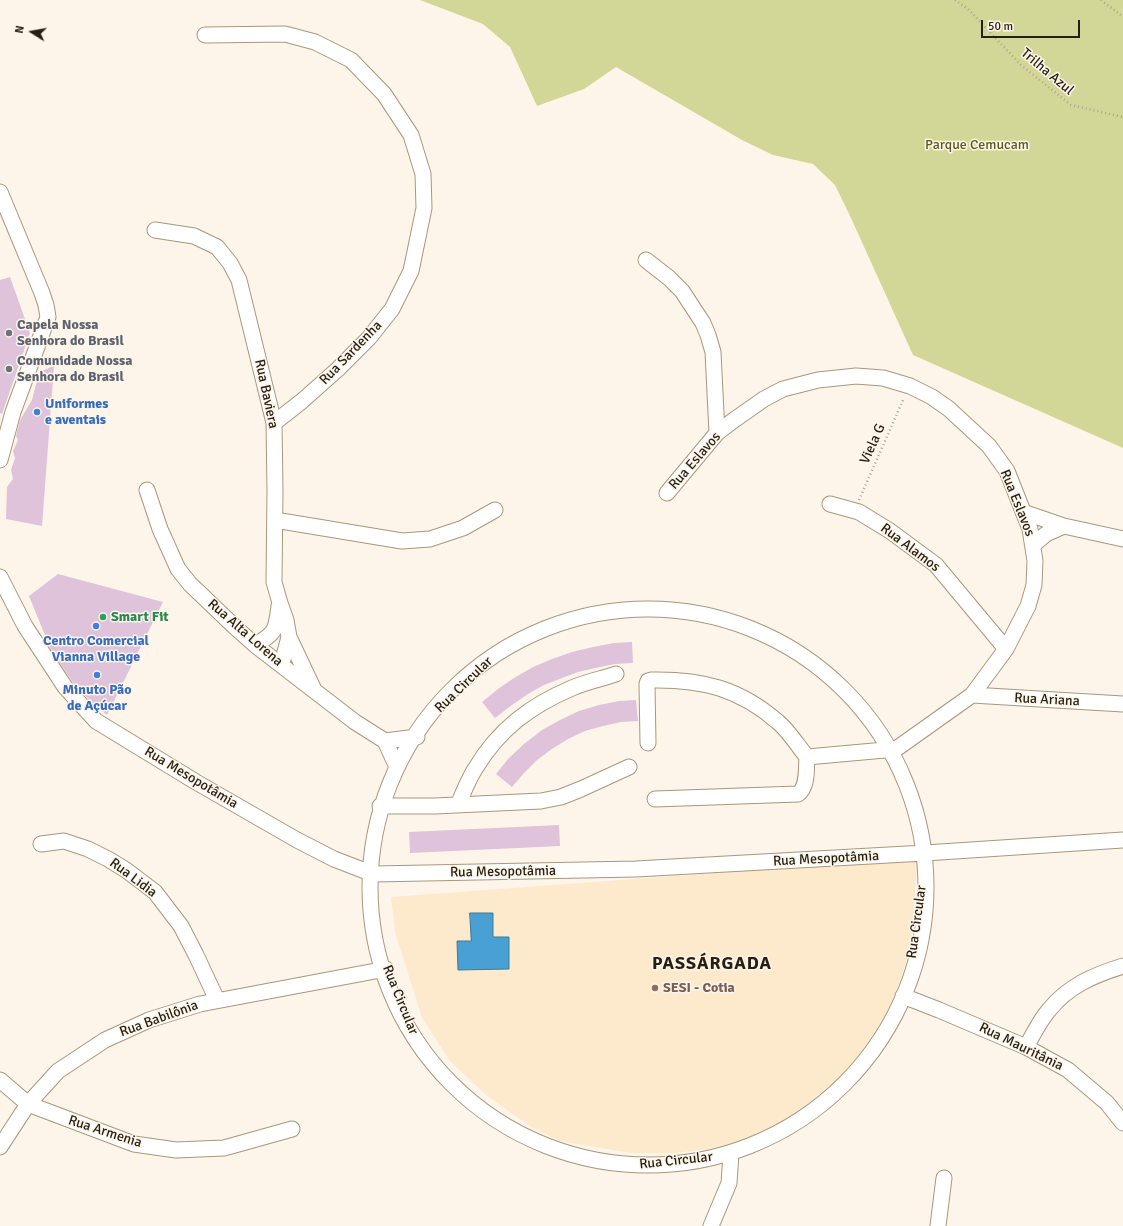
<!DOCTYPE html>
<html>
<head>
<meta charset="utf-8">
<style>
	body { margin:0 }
	#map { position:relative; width:1123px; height:1226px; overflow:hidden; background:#fdf5ea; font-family:Signika,sans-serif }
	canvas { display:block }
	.north { position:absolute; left:12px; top:12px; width:40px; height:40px; -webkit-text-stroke:3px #fdf5ea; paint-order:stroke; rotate:281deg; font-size:11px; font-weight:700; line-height:16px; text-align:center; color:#261f14 }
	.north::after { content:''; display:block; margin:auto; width:14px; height:18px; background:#261f14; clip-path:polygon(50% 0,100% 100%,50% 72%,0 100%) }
	.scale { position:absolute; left:981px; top:20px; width:99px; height:18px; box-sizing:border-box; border:2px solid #261f14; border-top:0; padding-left:5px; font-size:12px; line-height:14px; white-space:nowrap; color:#261f14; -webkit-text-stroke:3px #fdf5ea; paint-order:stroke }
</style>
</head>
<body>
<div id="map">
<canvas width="1123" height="1226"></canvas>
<div class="north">N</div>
<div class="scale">50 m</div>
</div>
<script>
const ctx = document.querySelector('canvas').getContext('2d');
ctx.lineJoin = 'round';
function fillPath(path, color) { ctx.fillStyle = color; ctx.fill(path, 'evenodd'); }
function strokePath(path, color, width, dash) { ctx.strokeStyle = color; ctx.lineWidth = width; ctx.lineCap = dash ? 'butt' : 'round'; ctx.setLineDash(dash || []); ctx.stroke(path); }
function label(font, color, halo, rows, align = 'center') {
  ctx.font = font + ' Signika,sans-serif'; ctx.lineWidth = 3; ctx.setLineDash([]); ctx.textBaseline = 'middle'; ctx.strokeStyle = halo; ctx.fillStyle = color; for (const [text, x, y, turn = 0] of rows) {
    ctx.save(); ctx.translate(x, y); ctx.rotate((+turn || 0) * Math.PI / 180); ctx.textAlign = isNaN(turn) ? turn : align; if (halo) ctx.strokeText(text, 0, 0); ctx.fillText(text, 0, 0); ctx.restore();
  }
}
fillPath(new Path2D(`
	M 918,858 L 910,949 L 892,1006 L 868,1051 L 829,1086 L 786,1121 L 751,1138 L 709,1149 L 675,1153 L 631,1153 L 560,1141 L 533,1128 L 487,1096 L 450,1061 L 422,1018 L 395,932 L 391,897 Z`), '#fdeacd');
fillPath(new Path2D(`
	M 420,0 L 1123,0 L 1123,448 L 913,355 L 851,218 L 835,185 L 813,164 L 773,155 L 742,140 L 616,67 L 584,89 L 537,106 L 510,47 L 483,24 Z`), '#d2d696');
const water = new Path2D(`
	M 470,913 L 493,913 L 493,937 L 509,937 L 509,969 L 458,970 L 457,941 L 471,941 Z`);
fillPath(water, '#48a1d2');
strokePath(water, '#3e7a99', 1);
fillPath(new Path2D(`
	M 10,277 L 30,333 L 2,414 L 0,413 L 0,280 Z
	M 54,366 L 42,526 L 6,519 L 7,487 L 13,479 L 11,470 L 15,458 L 13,451 L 18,440 L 16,436 L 20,420 L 32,400 L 39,372 Z
	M 58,574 L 163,602 L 107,715 L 94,705 L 72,681 L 51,650 L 29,596 Z
	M 632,642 L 633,663 L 615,664 L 600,667 L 578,672 L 562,678 L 544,685 L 528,694 L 512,705 L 495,718 L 482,702 L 498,689 L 514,678 L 533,667 L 552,659 L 572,652 L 593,647 L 614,643 Z
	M 636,700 L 638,721 L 621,722 L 603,726 L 585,731 L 568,739 L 552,749 L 537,760 L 524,773 L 512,787 L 496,774 L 508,759 L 524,744 L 542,730 L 560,720 L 579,711 L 599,705 L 619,701 Z
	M 559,825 L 560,846 L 410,853 L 409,832 Z`), '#dec3da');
const street = new Path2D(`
	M 205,35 L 285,34 L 315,42 L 351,60 L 384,94 L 411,135 L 423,174 L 424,208 L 411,271 L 392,309 L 369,338 L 338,369 L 302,401 L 274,423
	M 0,192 L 42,293 L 46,305 L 48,317 L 13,412 L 0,460
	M 155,230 L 194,236 L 217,247 L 230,263 L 239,280 L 274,423 L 275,490 L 274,582 L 280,603 L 286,620 L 289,637 L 284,656 L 281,665
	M 646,260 L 669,278 L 682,291 L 703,323 L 708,335 L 713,352 L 717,433
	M 147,490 L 160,529 L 178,569 L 190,584 L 236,628 L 255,645 L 355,722 L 385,741 L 397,767
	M 667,493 L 717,433 L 734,420 L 764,399 L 783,389 L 818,380 L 856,376 L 883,378 L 910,386 L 932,397 L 949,409 L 989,446 L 1007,471 L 1030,529 L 1035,561 L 1034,585 L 1028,606 L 1006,649 L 972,695 L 896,749
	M 830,504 L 859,512 L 890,531 L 936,565 L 1006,649
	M 1023,512 L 1064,526 L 1123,539
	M 275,520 L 402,541 L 430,539 L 463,528 L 495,510
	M 1033,545 L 1046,534 L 1064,526
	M 0,577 L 25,626 L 65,687 L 96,721 L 196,782 L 297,840 L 334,859 L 373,874 L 636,869 L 925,853 L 1123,840
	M370 887a278 278 0 1 1 556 0a278 278 0 1 1-556 0Z
	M 289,637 L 314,690
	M 255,645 C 276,633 276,630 279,606
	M 972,695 L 1123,704
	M 385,741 L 417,737
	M 648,743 L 647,684 L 648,681 L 651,680 C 701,679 739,688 778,722 C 788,730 798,746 807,757 C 806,769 808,787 798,794 L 655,799
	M 807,757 L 896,749
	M 458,805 C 463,793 468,780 475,769 C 499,729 530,706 572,688 C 586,682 601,679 616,674
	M 380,806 L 435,806 L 541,801 L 561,797 L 581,789 L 629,767
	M 41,844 L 64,841 L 88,849 L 108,859 L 126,870 L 155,892 L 181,926 L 196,955 L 217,1000
	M 903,996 L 939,1010 L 1026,1047 L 1068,1070 L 1107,1103 L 1123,1123
	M 1026,1047 C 1033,1035 1040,1020 1049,1010 C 1068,986 1094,975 1123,966
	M 0,1080 L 28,1104 L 134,1144 L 176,1150 L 224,1148 L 292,1129
	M 0,1147 L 28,1104 L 58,1071 L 105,1040 L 149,1020 L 200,1004 L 386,969
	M 711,1226 L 729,1183 L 731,1154
	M 938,1226 L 944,1178`);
strokePath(street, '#a9977c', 17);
strokePath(new Path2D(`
	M 955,0 L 968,9 L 1021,65 L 1071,105 L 1123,117
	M 1101,0 L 1123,17
	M 859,500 L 904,398`), '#aba398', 2.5, [1, 3]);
strokePath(street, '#fff', 15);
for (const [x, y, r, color] of [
	[9,333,4,"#6b7280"],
	[9,369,4,"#6b7280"],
	[37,412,4,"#3f7fe0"],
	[103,617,4,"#2e9e5b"],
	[96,626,4,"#3f7fe0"],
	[97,675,4,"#3f7fe0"],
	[655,988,4,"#8d6e63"]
]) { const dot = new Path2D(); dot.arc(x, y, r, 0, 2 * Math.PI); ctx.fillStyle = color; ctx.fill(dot); strokePath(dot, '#fdf5ea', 1.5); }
label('14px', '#261f14', '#fdf5ea', [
	["Trilha Azul",1047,72,40],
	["Rua Sardenha",351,353,-46],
	["Rua Baviera",266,394,78],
	["Viela G",873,444,-66],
	["Rua Eslavos",695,461,-49],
	["Rua Eslavos",1017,503,68],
	["Rua Alamos",910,548,37],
	["Rua Alta Lorena",245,633,41],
	["Rua Circular",464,685,-44],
	["Rua Ariana",1047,700,3],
	["Rua Mesopotâmia",191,778,31],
	["Rua Mesopotâmia",826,859,-3],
	["Rua Mesopotâmia",503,872,-1],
	["Rua Lidia",133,878,37],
	["Rua Circular",917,922,-82],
	["Rua Circular",400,1000,68],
	["Rua Babilônia",159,1019,-20],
	["Rua Mauritânia",1021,1047,26],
	["Rua Armenia",105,1132,18],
	["Rua Circular",676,1161,-6]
]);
label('14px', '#595c1c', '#fdf5ea', [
	["Parque Cemucam",977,145]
]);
label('bold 14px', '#5b616d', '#fdf5ea', [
	["Capela Nossa",17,325],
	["Senhora do Brasil",17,341],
	["Comunidade Nossa",17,361],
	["Senhora do Brasil",17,377]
], 'left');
label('bold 14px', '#366cbe', '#fdf5ea', [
	["Uniformes",45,404,"left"],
	["e aventais",45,420,"left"],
	["Centro Comercial",96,641],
	["Vianna Village",96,657],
	["Minuto Pão",97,690],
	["de Açúcar",97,706]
]);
label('bold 14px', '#27864d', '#fdf5ea', [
	["Smart Fit",111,617]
], 'left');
label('bold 14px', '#785e54', '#fdf5ea', [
	["SESI - Cotia",663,988]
], 'left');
ctx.letterSpacing = '1px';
label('bold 18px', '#261f14', '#fdf5ea', [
	["PASSÁRGADA",712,964]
]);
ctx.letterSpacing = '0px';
</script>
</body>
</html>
